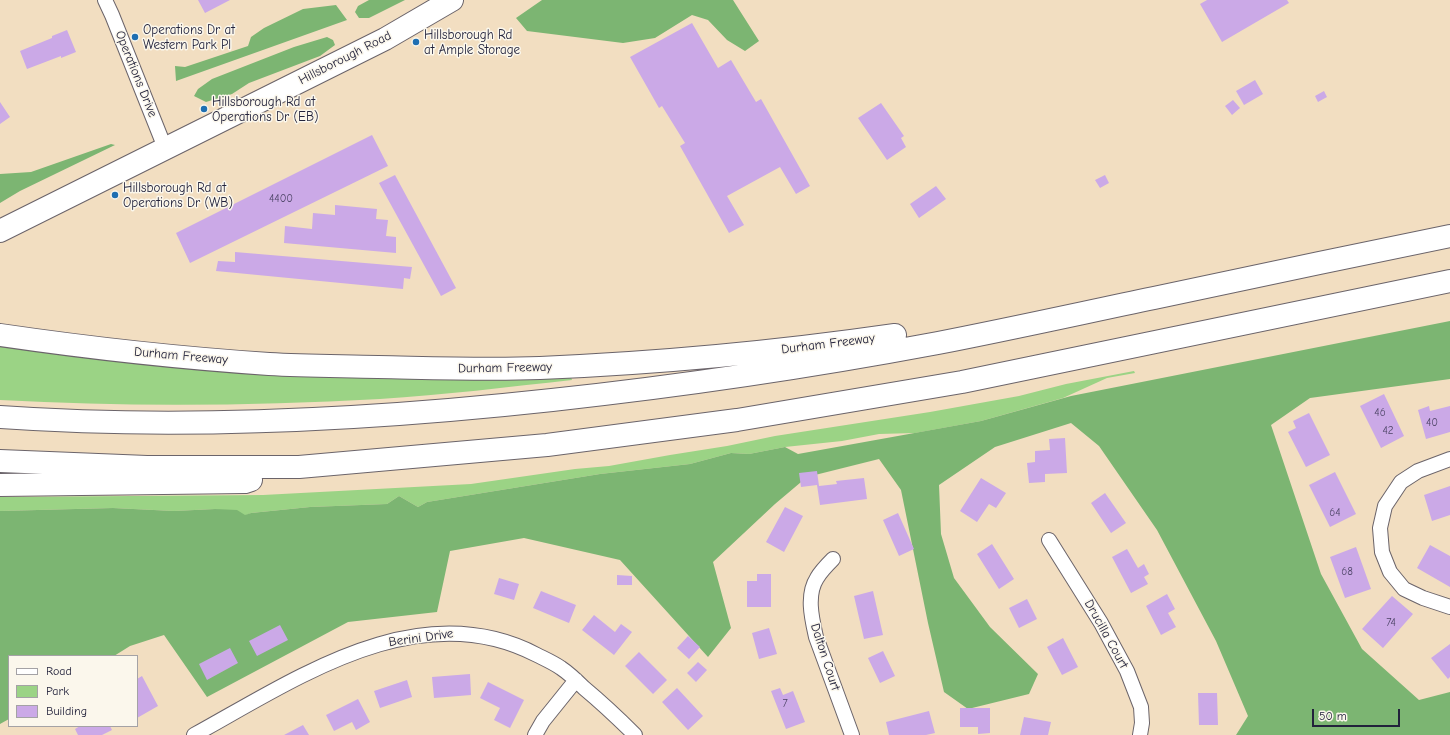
<!DOCTYPE html>
<html>
<head>
<meta charset="utf-8">
<style>
	body { margin:0 }
	#map { position:relative; width:1450px; height:735px; overflow:hidden; background:#f2dec1; font-family:"Comic Neue",sans-serif }
	canvas { display:block }
	.legend { position:absolute; left:8px; top:655px; width:130px; height:72px; box-sizing:border-box; background:#fbf7ec; border:1px solid #a4a2a5; margin:0; padding:5px 7px; list-style:none; font-size:12px; color:#22223b }
	.legend li { display:flex; align-items:center; gap:8px; height:20px }
	.legend b { width:20px; border:1px solid #a4a2a5 }
	.scale { position:absolute; left:1312px; top:709px; width:88px; height:18px; box-sizing:border-box; border:2px solid #22223b; border-top:0; padding-left:5px; font-size:12px; line-height:14px; white-space:nowrap; color:#22223b; -webkit-text-stroke:3px #fbf7ec; paint-order:stroke }
</style>
</head>
<body>
<div id="map">
<canvas width="1450" height="735"></canvas>
<ul class="legend">
<li><b style="height:5px;background:#fff"></b>Road</li>
<li><b style="height:11px;background:#9bd385"></b>Park</li>
<li><b style="height:11px;background:#cba9e7"></b>Building</li>
</ul>
<div class="scale">50 m</div>
</div>
<script>
const ctx = document.querySelector('canvas').getContext('2d');
ctx.lineJoin = 'round';
function fillPath(path, color) { ctx.fillStyle = color; ctx.fill(path, 'evenodd'); }
function strokePath(path, color, width, dash) { ctx.strokeStyle = color; ctx.lineWidth = width; ctx.lineCap = dash ? 'butt' : 'round'; ctx.setLineDash(dash || []); ctx.stroke(path); }
function label(font, color, halo, rows, align = 'center') {
  ctx.font = font + ' "Comic Neue",sans-serif'; ctx.lineWidth = 3; ctx.setLineDash([]); ctx.textBaseline = 'middle'; ctx.strokeStyle = halo; ctx.fillStyle = color; for (const [text, x, y, turn = 0] of rows) {
    ctx.save(); ctx.translate(x, y); ctx.rotate((+turn || 0) * Math.PI / 180); ctx.textAlign = isNaN(turn) ? turn : align; if (halo) ctx.strokeText(text, 0, 0); ctx.fillText(text, 0, 0); ctx.restore();
  }
}
fillPath(new Path2D(`
	M 0,345 L 570,374 L 572,380 C 508,387 444,395 380,399 C 253,406 127,407 0,400 Z
	M 1134,371 L 1135,373 L 1107,378 L 1063,398 L 981,421 L 915,433 L 879,434 L 842,441 L 785,447 L 749,454 L 731,453 L 690,464 L 600,474 L 427,502 L 418,507 L 399,496 L 387,504 L 310,507 L 251,513 L 244,516 L 215,509 L 174,511 L 113,508 L 0,511 L 0,497 L 263,495 L 471,484 L 575,469 L 609,466 L 670,455 L 727,446 L 775,436 L 930,412 L 1019,396 L 1066,384 Z`), '#9bd385');
fillPath(new Path2D(`
	M 369,0 L 405,0 L 369,18 L 359,18 L 355,12 L 358,6 Z
	M 542,0 L 733,0 L 759,41 L 745,51 L 727,40 L 708,20 L 692,15 L 655,38 L 623,43 L 527,31 L 516,18 Z
	M 336,5 L 347,20 L 176,81 L 175,66 L 185,67 L 248,46 L 251,37 L 264,28 L 303,9 Z
	M 327,37 L 333,40 L 335,45 L 320,56 L 249,83 L 232,94 L 206,102 L 194,96 L 198,89 L 212,79 L 294,47 Z
	M 111,144 L 115,145 L 20,191 L 0,203 L 0,174 L 31,172 Z
	M 1450,321 L 1450,379 L 1310,398 L 1271,425 L 1321,574 L 1362,649 L 1419,700 L 1450,692 L 1450,735 L 1236,735 L 1248,716 L 1216,641 L 1157,530 L 1099,446 L 1071,423 L 995,447 L 939,485 L 941,534 L 954,578 L 990,627 L 1038,674 L 1029,694 L 968,709 L 944,692 L 928,623 L 901,490 L 879,459 L 807,477 L 775,504 L 713,562 L 731,628 L 708,657 L 620,560 L 524,538 L 450,551 L 437,612 L 348,622 L 207,697 L 164,635 L 130,646 L 114,656 L 9,656 L 9,719 L 0,724 L 0,511 L 113,508 L 174,511 L 215,509 L 237,510 L 245,515 L 251,513 L 310,507 L 387,504 L 399,496 L 418,507 L 427,502 L 600,474 L 690,464 L 731,453 L 749,454 L 785,447 L 798,454 L 981,421 L 1071,396 Z`), '#7cb572');
fillPath(new Path2D(`
	M 198,0 L 230,0 L 205,13 Z
	M 1207,0 L 1287,0 L 1289,3 L 1222,42 L 1200,4 Z
	M 692,23 L 718,68 L 731,60 L 756,102 L 761,99 L 810,186 L 796,194 L 780,167 L 727,196 L 744,225 L 729,233 L 680,146 L 685,143 L 662,106 L 659,108 L 630,57 Z
	M 67,30 L 76,52 L 61,58 L 61,56 L 27,69 L 20,51 L 52,38 L 52,36 Z
	M 1255,80 L 1263,94 L 1244,105 L 1236,91 Z
	M 1324,91 L 1327,97 L 1318,102 L 1315,96 Z
	M 1233,100 L 1240,108 L 1232,115 L 1225,106 Z
	M 0,102 L 10,117 L 0,124 Z
	M 881,103 L 904,136 L 901,138 L 906,147 L 887,160 L 858,118 Z
	M 372,135 L 388,166 L 190,263 L 176,233 Z
	M 395,175 L 456,288 L 441,296 L 379,183 Z
	M 1105,175 L 1109,183 L 1100,188 L 1095,180 Z
	M 936,186 L 946,199 L 919,218 L 910,204 Z
	M 335,205 L 377,209 L 376,219 L 388,220 L 386,236 L 396,237 L 396,253 L 284,243 L 285,226 L 312,229 L 313,213 L 335,215 Z
	M 235,252 L 412,267 L 410,279 L 404,278 L 403,289 L 216,271 L 218,261 L 235,262 Z
	M 1384,394 L 1404,436 L 1381,448 L 1360,406 Z
	M 1429,406 L 1430,411 L 1450,406 L 1450,432 L 1426,439 L 1418,410 Z
	M 1309,413 L 1330,455 L 1306,467 L 1288,432 L 1296,428 L 1293,421 Z
	M 1065,438 L 1067,473 L 1045,474 L 1045,482 L 1029,483 L 1027,463 L 1035,462 L 1035,451 L 1050,450 L 1049,439 Z
	M 817,471 L 819,486 L 837,484 L 836,481 L 864,478 L 867,499 L 820,505 L 817,485 L 801,487 L 799,473 Z
	M 1335,472 L 1356,514 L 1330,527 L 1309,485 Z
	M 981,478 L 1006,493 L 996,508 L 989,504 L 977,522 L 960,511 Z
	M 1450,486 L 1450,515 L 1432,521 L 1424,495 Z
	M 1105,493 L 1126,523 L 1111,533 L 1091,503 Z
	M 785,507 L 803,516 L 784,552 L 766,542 Z
	M 898,513 L 914,549 L 899,556 L 883,520 Z
	M 992,544 L 1014,579 L 999,589 L 977,554 Z
	M 1430,545 L 1450,556 L 1450,587 L 1417,568 Z
	M 1356,547 L 1371,589 L 1345,598 L 1330,557 Z
	M 1127,549 L 1138,568 L 1144,564 L 1149,574 L 1144,577 L 1148,584 L 1131,593 L 1112,557 Z
	M 757,574 L 771,574 L 771,607 L 747,607 L 747,581 L 757,581 Z
	M 617,575 L 632,576 L 632,585 L 617,585 Z
	M 499,578 L 519,584 L 514,600 L 494,594 Z
	M 541,591 L 576,605 L 569,623 L 533,608 Z
	M 873,591 L 883,635 L 864,639 L 854,596 Z
	M 1167,594 L 1175,609 L 1168,613 L 1176,627 L 1161,635 L 1146,606 Z
	M 1392,596 L 1413,614 L 1383,648 L 1362,629 Z
	M 1027,599 L 1037,619 L 1019,628 L 1009,608 Z
	M 594,615 L 615,632 L 621,624 L 632,632 L 614,655 L 582,630 Z
	M 280,625 L 288,640 L 257,656 L 249,641 Z
	M 769,628 L 777,654 L 759,659 L 752,633 Z
	M 688,636 L 700,647 L 689,659 L 677,648 Z
	M 1063,638 L 1078,667 L 1062,675 L 1047,647 Z
	M 1450,644 L 1450,677 L 1448,679 L 1431,658 Z
	M 230,648 L 238,663 L 207,680 L 199,664 Z
	M 883,651 L 895,676 L 880,683 L 868,658 Z
	M 639,652 L 667,680 L 653,694 L 625,666 Z
	M 698,662 L 707,670 L 696,682 L 687,673 Z
	M 470,674 L 471,695 L 434,698 L 432,677 Z
	M 142,676 L 158,706 L 137,718 L 137,679 Z
	M 407,680 L 412,697 L 380,708 L 374,691 Z
	M 488,682 L 524,700 L 510,728 L 494,720 L 500,708 L 480,698 Z
	M 677,688 L 703,716 L 688,730 L 662,702 Z
	M 780,688 L 783,695 L 793,691 L 805,722 L 786,729 L 771,691 Z
	M 1198,693 L 1217,693 L 1218,725 L 1199,725 Z
	M 358,699 L 370,722 L 356,730 L 352,722 L 334,731 L 326,715 Z
	M 960,708 L 990,708 L 990,733 L 978,734 L 978,727 L 960,727 Z
	M 929,711 L 935,733 L 926,735 L 889,735 L 886,722 Z
	M 1024,717 L 1051,722 L 1048,735 L 1020,735 Z
	M 303,725 L 309,735 L 284,735 Z
	M 80,726 L 110,726 L 112,730 L 102,735 L 78,735 L 75,729 Z`), '#cba9e7');
const street = new Path2D(`
	M 105,0 L 112,15 L 165,148
	M 1450,459 L 1418,471 L 1401,482 L 1385,506 L 1380,528 L 1382,552 L 1390,572 L 1404,589 L 1423,598 L 1450,607
	M 1049,540 L 1101,623 L 1127,671 L 1141,707 L 1142,723 L 1140,735
	M 833,559 C 827,565 821,571 817,578 C 806,595 812,619 816,637 L 852,735
	M 194,735 C 296,679 419,593 537,655 C 545,659 554,663 561,668 C 570,674 577,681 584,688 C 602,703 619,719 635,735
	M 535,735 L 543,721 L 576,680`);
const primary = new Path2D(`
	M 0,231 L 385,39 L 452,0`);
const highway = new Path2D(`
	M 0,335 C 89,348 179,358 269,364 C 305,366 342,366 378,367 C 432,368 486,370 540,368 C 659,363 777,352 895,335
	M 0,417 C 184,430 369,420 552,400 C 681,386 810,367 938,343 C 1010,329 1082,313 1154,298 C 1253,277 1351,256 1450,236
	M 0,461 L 147,467 L 299,467 L 547,445 L 737,420 L 962,382 L 1450,281
	M 0,485 L 245,482 L 251,480`);
strokePath(street, '#6b646a', 16);
strokePath(primary, '#6b646a', 24);
strokePath(highway, '#6b646a', 24);
strokePath(street, '#fff', 14);
strokePath(primary, '#fff', 22);
strokePath(highway, '#fff', 22);
for (const [x, y, r, color] of [
	[135,37,4,"#1f6fb2"],
	[416,42,4,"#1f6fb2"],
	[204,109,4,"#1f6fb2"],
	[115,195,4,"#1f6fb2"]
]) { const dot = new Path2D(); dot.arc(x, y, r, 0, 2 * Math.PI); ctx.fillStyle = color; ctx.fill(dot); strokePath(dot, '#fbf7ec', 1.5); }
label('11px', '#4c4466', null, [
	["4400",281,199],
	["46",1380,413],
	["40",1432,423],
	["42",1388,431],
	["64",1335,513],
	["68",1347,572],
	["74",1391,623],
	["7",785,704]
]);
label('13px', '#22223b', '#fbf7ec', [
	["Operations Dr at",143,30],
	["Western Park Pl",143,45],
	["Hillsborough Rd",424,35],
	["at Ample Storage",424,50],
	["Hillsborough Rd at",212,102],
	["Operations Dr (EB)",212,117],
	["Hillsborough Rd at",123,188],
	["Operations Dr (WB)",123,203]
], 'left');
label('13px', '#22223b', '#fbf7ec', [
	["Hillsborough Road",345,58,-27],
	["Operations Drive",136,74,68],
	["Durham Freeway",828,344,-7],
	["Durham Freeway",181,356,5],
	["Durham Freeway",505,368,-1],
	["Drucilla Court",1106,634,61],
	["Berini Drive",421,638,-8],
	["Dalton Court",825,657,72]
]);
</script>
</body>
</html>
